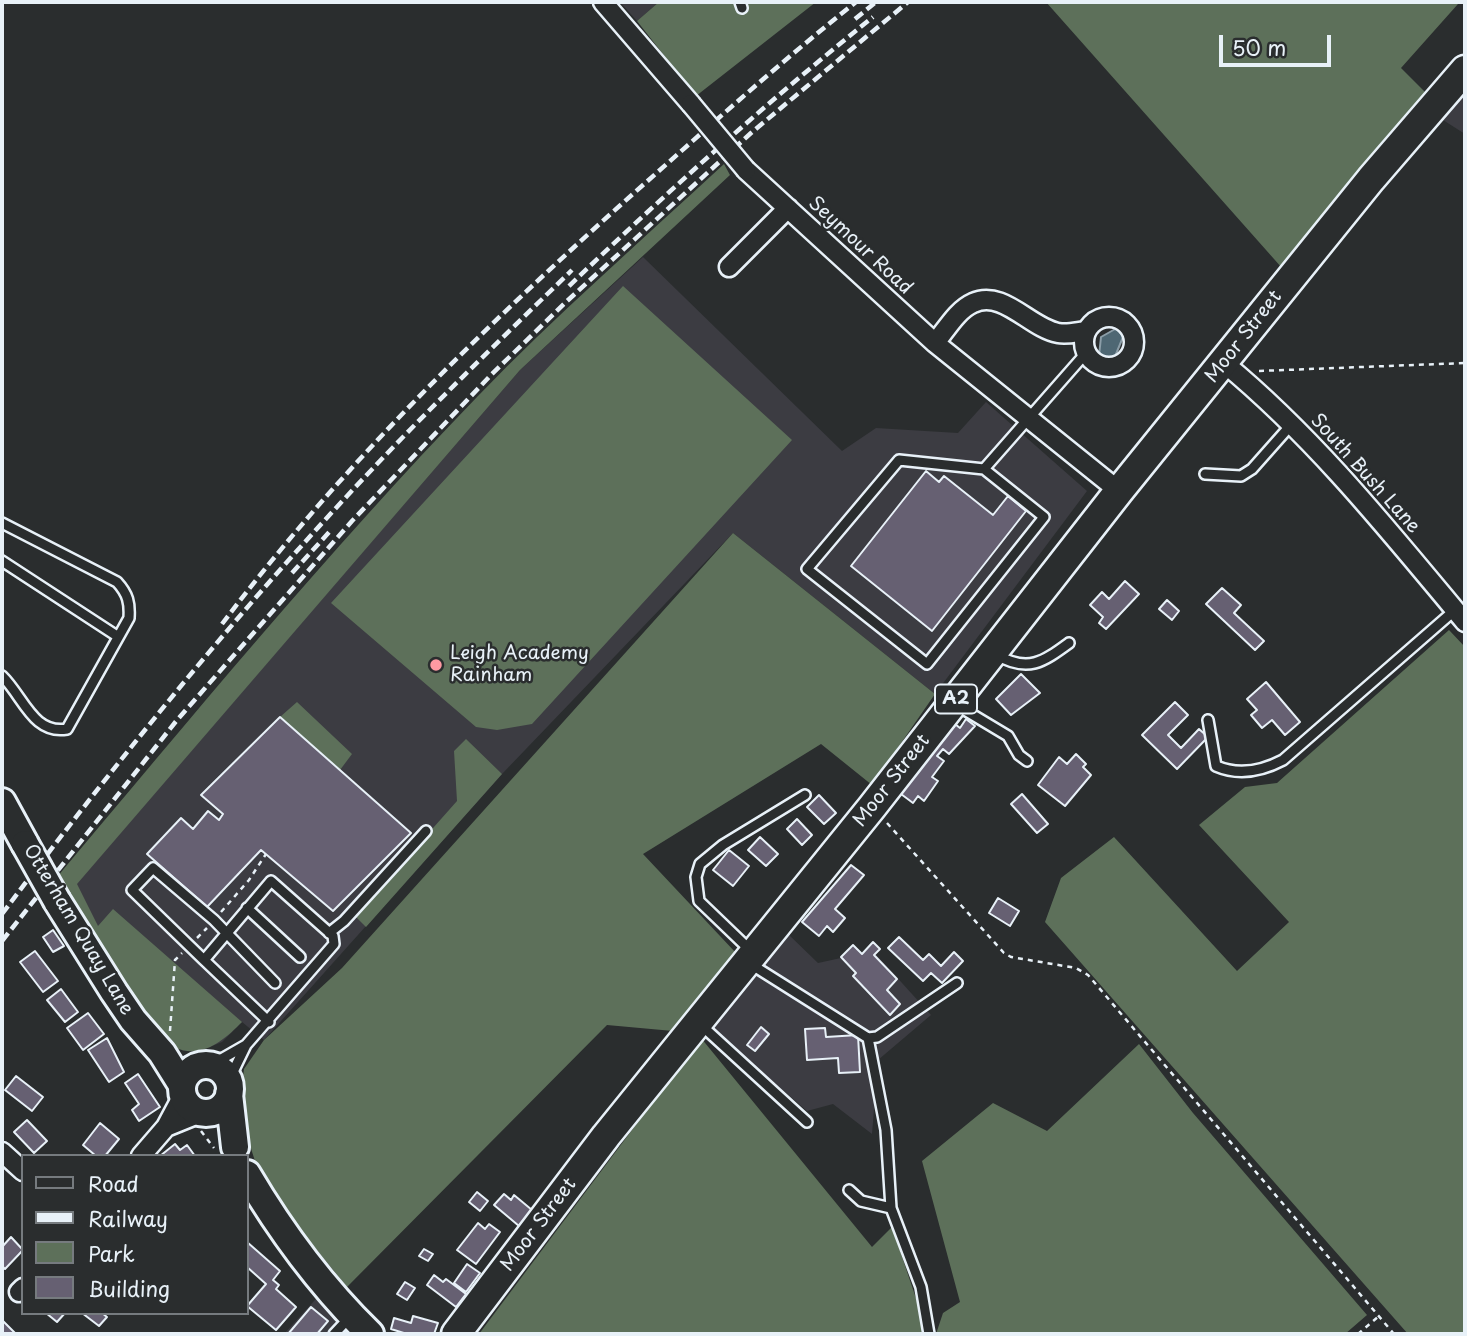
<!DOCTYPE html>
<html>
<head>
<meta charset="utf-8">
<style>
	body { margin:0 }
	#map { position:relative; width:1467px; height:1336px; overflow:hidden; background:#2a2d2e; font-family:"Playpen Sans",sans-serif }
	canvas { display:block }
	.frame { position:absolute; inset:0; border:4px solid #e8f1f8; pointer-events:none }
	.legend { position:absolute; left:21px; top:1154px; width:228px; height:161px; box-sizing:border-box; background:#2a2d2e; border:2px solid #767b7f; margin:0; padding:9px 12px; list-style:none; font-size:21px; color:#e8f1f8 }
	.legend li { display:flex; align-items:center; gap:14px; height:35px }
	.legend b { width:35px; border:2px solid #767b7f }
	.scale { position:absolute; left:1219px; top:35px; width:112px; height:32px; box-sizing:border-box; border:4px solid #e8f1f8; border-top:0; padding-left:9px; font-size:21px; line-height:24px; white-space:nowrap; color:#e8f1f8; -webkit-text-stroke:5px #2a2d2e; paint-order:stroke }
</style>
</head>
<body>
<div id="map">
<canvas width="1467" height="1336"></canvas>
<div class="frame"></div>
<ul class="legend">
<li><b style="height:9px;background:#2a2d2e"></b>Road</li>
<li><b style="height:9px;background:#e8f1f8"></b>Railway</li>
<li><b style="height:19px;background:#5d705a"></b>Park</li>
<li><b style="height:19px;background:#666072"></b>Building</li>
</ul>
<div class="scale">50 m</div>
</div>
<script>
const ctx = document.querySelector('canvas').getContext('2d');
ctx.lineJoin = 'round';
function fillPath(path, color) { ctx.fillStyle = color; ctx.fill(path, 'evenodd'); }
function strokePath(path, color, width, dash) { ctx.strokeStyle = color; ctx.lineWidth = width; ctx.lineCap = dash ? 'butt' : 'round'; ctx.setLineDash(dash || []); ctx.stroke(path); }
function label(font, color, halo, rows, align = 'center') {
  ctx.font = font + ' "Playpen Sans",sans-serif'; ctx.lineWidth = 5; ctx.setLineDash([]); ctx.textBaseline = 'middle'; ctx.strokeStyle = halo; ctx.fillStyle = color; for (const [text, x, y, turn = 0] of rows) {
    ctx.save(); ctx.translate(x, y); ctx.rotate((+turn || 0) * Math.PI / 180); ctx.textAlign = isNaN(turn) ? turn : align; if (halo) ctx.strokeText(text, 0, 0); ctx.fillText(text, 0, 0); ctx.restore();
  }
}
fillPath(new Path2D(`
	M 620,2 L 659,2 L 637,21 Z
	M 1465,94 L 1465,134 L 1443,120 Z
	M 643,257 L 842,451 L 876,428 L 958,433 L 986,402 L 1087,491 L 935,694 L 733,533 L 502,774 L 264,1040 L 242,1022 L 222,1042 L 205,1049 L 183,1051 L 130,1006 L 76,884 L 520,370 Z
	M 788,934 L 818,963 L 873,951 L 931,1015 L 878,1060 L 872,1134 L 833,1104 L 807,1111 L 711,1028 Z
	M 324,1290 L 364,1334 L 284,1334 Z`), '#3c3c42');
fillPath(new Path2D(`
	M 659,2 L 816,2 L 696,96 L 637,21 Z
	M 1046,2 L 1458,2 L 1458,4 L 1401,68 L 1428,95 L 1282,268 Z
	M 724,164 L 730,175 L 520,370 L 77,884 L 98,926 L 113,909 L 242,1022 C 226,1038 207,1056 182,1050 C 140,1040 77,922 52,883 C 191,718 327,552 477,397 C 556,315 641,241 724,164 Z
	M 623,286 L 792,440 L 532,724 L 497,730 L 476,727 L 331,603 Z
	M 733,533 L 935,694 L 872,785 L 821,744 L 643,854 L 736,953 L 673,1031 L 607,1025 L 347,1287 L 262,1183 L 239,1111 L 244,1069 L 264,1040 L 342,968 Z
	M 1449,630 L 1465,647 L 1465,1334 L 1408,1334 L 1045,922 L 1061,878 L 1114,837 L 1237,971 L 1289,922 L 1199,825 L 1245,787 L 1277,783 Z
	M 297,702 L 352,754 L 340,770 L 280,717 Z
	M 466,739 L 502,774 L 366,927 L 355,916 L 457,801 L 454,751 Z
	M 701,1038 L 872,1247 L 892,1227 L 926,1328 L 919,1334 L 479,1334 Z
	M 1139,1044 L 1193,1113 L 1367,1315 L 1345,1334 L 936,1334 L 943,1313 L 960,1302 L 922,1161 L 993,1103 L 1047,1131 Z`), '#5d705a');
const water = new Path2D(`
	M 1117,328 L 1123,337 L 1114,359 L 1105,362 L 1099,356 L 1101,337 Z`);
fillPath(water, '#4e6773');
strokePath(water, '#8c9ea8', 2);
const building = new Path2D(`
	M 926,471 L 939,482 L 944,476 L 993,515 L 1008,496 L 1026,511 L 932,631 L 851,566 Z
	M 1125,581 L 1139,594 L 1106,629 L 1099,623 L 1103,617 L 1090,605 L 1102,592 L 1109,599 Z
	M 1222,588 L 1241,605 L 1234,613 L 1264,641 L 1255,650 L 1206,604 Z
	M 1167,600 L 1179,611 L 1172,620 L 1159,609 Z
	M 1021,674 L 1040,693 L 1011,715 L 996,699 Z
	M 1266,682 L 1300,722 L 1285,735 L 1272,720 L 1262,728 L 1251,715 L 1257,710 L 1247,699 Z
	M 1175,702 L 1188,715 L 1168,735 L 1181,748 L 1199,729 L 1208,737 L 1177,769 L 1142,735 Z
	M 280,717 L 411,833 L 333,911 L 261,850 L 207,907 L 147,854 L 181,818 L 193,829 L 208,811 L 219,820 L 223,814 L 201,795 Z
	M 966,719 L 975,726 L 949,754 L 943,749 L 937,756 L 944,761 L 932,777 L 938,781 L 924,801 L 918,796 L 913,803 L 897,791 L 950,720 L 960,728 Z
	M 1076,754 L 1086,764 L 1083,767 L 1091,775 L 1065,806 L 1038,785 L 1059,757 L 1067,764 Z
	M 1022,794 L 1048,824 L 1037,833 L 1011,804 Z
	M 819,795 L 836,813 L 824,824 L 807,807 Z
	M 797,819 L 812,835 L 802,845 L 787,829 Z
	M 760,837 L 778,854 L 766,866 L 748,850 Z
	M 729,850 L 749,866 L 733,886 L 713,870 Z
	M 851,865 L 864,875 L 835,909 L 845,918 L 833,932 L 827,926 L 819,936 L 802,922 Z
	M 998,898 L 1019,911 L 1010,926 L 989,913 Z
	M 53,930 L 64,946 L 53,952 L 43,937 Z
	M 899,937 L 923,960 L 929,954 L 941,966 L 954,952 L 963,961 L 942,983 L 931,973 L 923,981 L 888,948 Z
	M 873,942 L 880,949 L 874,955 L 897,979 L 887,990 L 900,1004 L 890,1015 L 853,976 L 856,973 L 841,957 L 853,945 L 862,954 Z
	M 35,951 L 58,981 L 43,992 L 20,962 Z
	M 61,989 L 78,1012 L 65,1022 L 47,1000 Z
	M 88,1013 L 104,1034 L 83,1050 L 67,1028 Z
	M 761,1027 L 769,1034 L 755,1051 L 747,1045 Z
	M 825,1028 L 826,1037 L 858,1035 L 860,1072 L 839,1073 L 838,1058 L 807,1060 L 805,1029 Z
	M 107,1038 L 124,1072 L 109,1082 L 88,1050 Z
	M 138,1074 L 160,1107 L 139,1121 L 132,1110 L 139,1104 L 125,1083 Z
	M 16,1076 L 43,1097 L 32,1111 L 5,1090 Z
	M 27,1120 L 47,1141 L 34,1153 L 14,1132 Z
	M 100,1123 L 119,1139 L 105,1156 L 96,1156 L 83,1145 Z
	M 175,1144 L 180,1150 L 187,1145 L 195,1156 L 160,1156 Z
	M 477,1192 L 488,1201 L 480,1211 L 469,1202 Z
	M 504,1194 L 511,1200 L 514,1195 L 532,1210 L 519,1226 L 494,1205 Z
	M 478,1223 L 485,1229 L 489,1224 L 500,1232 L 476,1264 L 457,1250 Z
	M 11,1237 L 23,1250 L 5,1269 L 2,1266 L 2,1247 Z
	M 247,1242 L 280,1271 L 273,1280 L 279,1285 L 276,1289 L 296,1307 L 276,1330 L 247,1306 L 266,1284 L 247,1267 Z
	M 424,1249 L 433,1254 L 428,1261 L 419,1256 Z
	M 467,1264 L 480,1273 L 466,1292 L 454,1283 Z
	M 434,1275 L 443,1282 L 446,1279 L 466,1294 L 456,1307 L 427,1285 Z
	M 405,1282 L 415,1288 L 407,1300 L 397,1294 Z
	M 311,1307 L 328,1321 L 317,1334 L 288,1334 Z
	M 46,1313 L 65,1313 L 57,1322 Z
	M 82,1313 L 102,1313 L 107,1317 L 99,1326 Z
	M 413,1316 L 438,1323 L 434,1334 L 407,1334 L 391,1329 L 394,1318 L 411,1323 Z
	M 2,1320 L 16,1334 L 2,1334 Z`);
fillPath(building, '#666072');
strokePath(building, '#e8f1f8', 2);
const lane = new Path2D(`
	M 740,2 L 742,8
	M 984,469 L 1044,517 L 927,664 L 807,569 L 899,460 L 984,469 L 1086,353
	M 1205,474 L 1241,476 L 1252,469 L 1291,425
	M 2,523 L 117,582 C 128,594 130,603 129,618 L 67,729 C 33,735 23,696 2,676
	M 2,561 L 117,636
	M 997,655 C 1028,673 1043,662 1069,643
	M 958,706 L 1008,736 L 1019,755 L 1027,761
	M 1208,720 L 1216,766 C 1239,776 1262,771 1283,760 L 1455,610
	M 247,908 L 300,957
	M 329,933 L 344,921 L 426,831
	M 750,950 L 699,901 L 696,877 L 700,864 L 723,845 L 805,795
	M 204,960 L 132,890 L 153,868 L 214,920 L 275,983
	M 749,963 L 868,1038 L 886,1130 L 891,1208 L 921,1287 L 929,1334
	M 700,1024 L 807,1122
	M 868,1038 L 877,1037 L 957,983
	M 211,1065 L 246,1045
	M 229,1080 L 246,1045 L 334,944 L 333,936 L 271,881 L 204,960 L 269,1022
	M 849,1190 L 861,1201 L 891,1208
	M 334,1334 L 350,1317`);
const street = new Path2D(`
	M 603,2 L 691,104
	M 746,170 L 935,343 L 1119,491
	M 729,267 L 788,208
	M1084 342a25 25 0 1 1 50 0a25 25 0 1 1-50 0Z
	M 935,343 C 946,330 957,310 973,303 C 1003,289 1030,328 1058,333 C 1067,335 1077,332 1086,331
	M 1224,363 C 1315,438 1390,532 1465,622
	M 166,1127 L 203,1112
	M 2,1152 L 23,1171
	M 141,1156 L 166,1127 L 182,1097
	M 19,1292 L 23,1288`);
const secondary = new Path2D(`
	M 2,802 L 25,844
	M 57,901 L 114,992 L 133,1020 L 162,1053 L 182,1085
	M182 1089a24 24 0 1 1 48 0a24 24 0 1 1-48 0Z
	M 229,1094 L 235,1147
	M 247,1174 C 280,1230 323,1288 370,1334`);
const primary = new Path2D(`
	M 456,1334 L 606,1136 L 872,807 L 1119,491 L 1371,179 L 1465,70`);
strokePath(lane, '#e8f1f8', 14);
strokePath(street, '#e8f1f8', 23);
strokePath(secondary, '#e8f1f8', 32);
strokePath(primary, '#e8f1f8', 33);
strokePath(new Path2D(`
	M 1259,371 L 1465,363
	M 887,823 L 1004,953 L 1011,957 L 1076,968 L 1088,975 L 1394,1334
	M 221,912 L 249,880 L 266,854
	M 197,938 L 207,928
	M 170,1031 L 175,960 L 182,953
	M 201,1131 L 214,1148
	M 1358,1334 L 1379,1316`), '#e8f1f8', 2.5, [5, 5]);
strokePath(lane, '#2a2d2e', 9);
strokePath(street, '#2a2d2e', 18);
strokePath(secondary, '#2a2d2e', 26);
strokePath(primary, '#2a2d2e', 28);
strokePath(new Path2D(`
	M 855,19 L 876,2
	M 569,286 C 667,192 767,102 873,17
	M 292,573 L 332,529
	M 222,624 C 344,462 491,320 643,185 C 713,123 783,60 856,2
	M 2,914 C 110,770 225,627 348,495 C 420,417 496,344 572,270
	M 2,941 L 177,720 L 352,521 L 492,374 L 566,302 L 751,133 L 908,2`), '#e8f1f8', 4.5, [10, 5]);
const streetBridge = new Path2D(`
	M 691,104 L 746,170`);
const secondaryBridge = new Path2D(`
	M 25,844 L 57,901`);
strokePath(streetBridge, '#e8f1f8', 23, []);
strokePath(secondaryBridge, '#e8f1f8', 32, []);
strokePath(streetBridge, '#2a2d2e', 18);
strokePath(secondaryBridge, '#2a2d2e', 26);
for (const [x, y, r, color] of [
	[436,665,7,"#ff9aa2"]
]) { const dot = new Path2D(); dot.arc(x, y, r, 0, 2 * Math.PI); ctx.fillStyle = color; ctx.fill(dot); strokePath(dot, '#2a2d2e', 2.5); }
for (const [x, y, w] of [
	[956,699,42]
]) { const box = new Path2D(); box.roundRect(x - w / 2, y - 14.5, w, 29, 5); ctx.fillStyle = '#2a2d2e'; ctx.fill(box); strokePath(box, '#e8f1f8', 2); }
label('bold 18px', '#e8f1f8', null, [
	["A2",956,699]
]);
label('19px', '#e8f1f8', '#2a2d2e', [
	["Seymour Road",860,246,43],
	["Moor Street",1244,337,-52],
	["South Bush Lane",1365,474,48],
	["Moor Street",892,781,-52],
	["Otterham Quay Lane",78,930,59],
	["Moor Street",539,1225,-53]
]);
label('19px', '#e8f1f8', '#2a2d2e', [
	["Leigh Academy",450,654],
	["Rainham",450,676]
], 'left');
</script>
</body>
</html>
